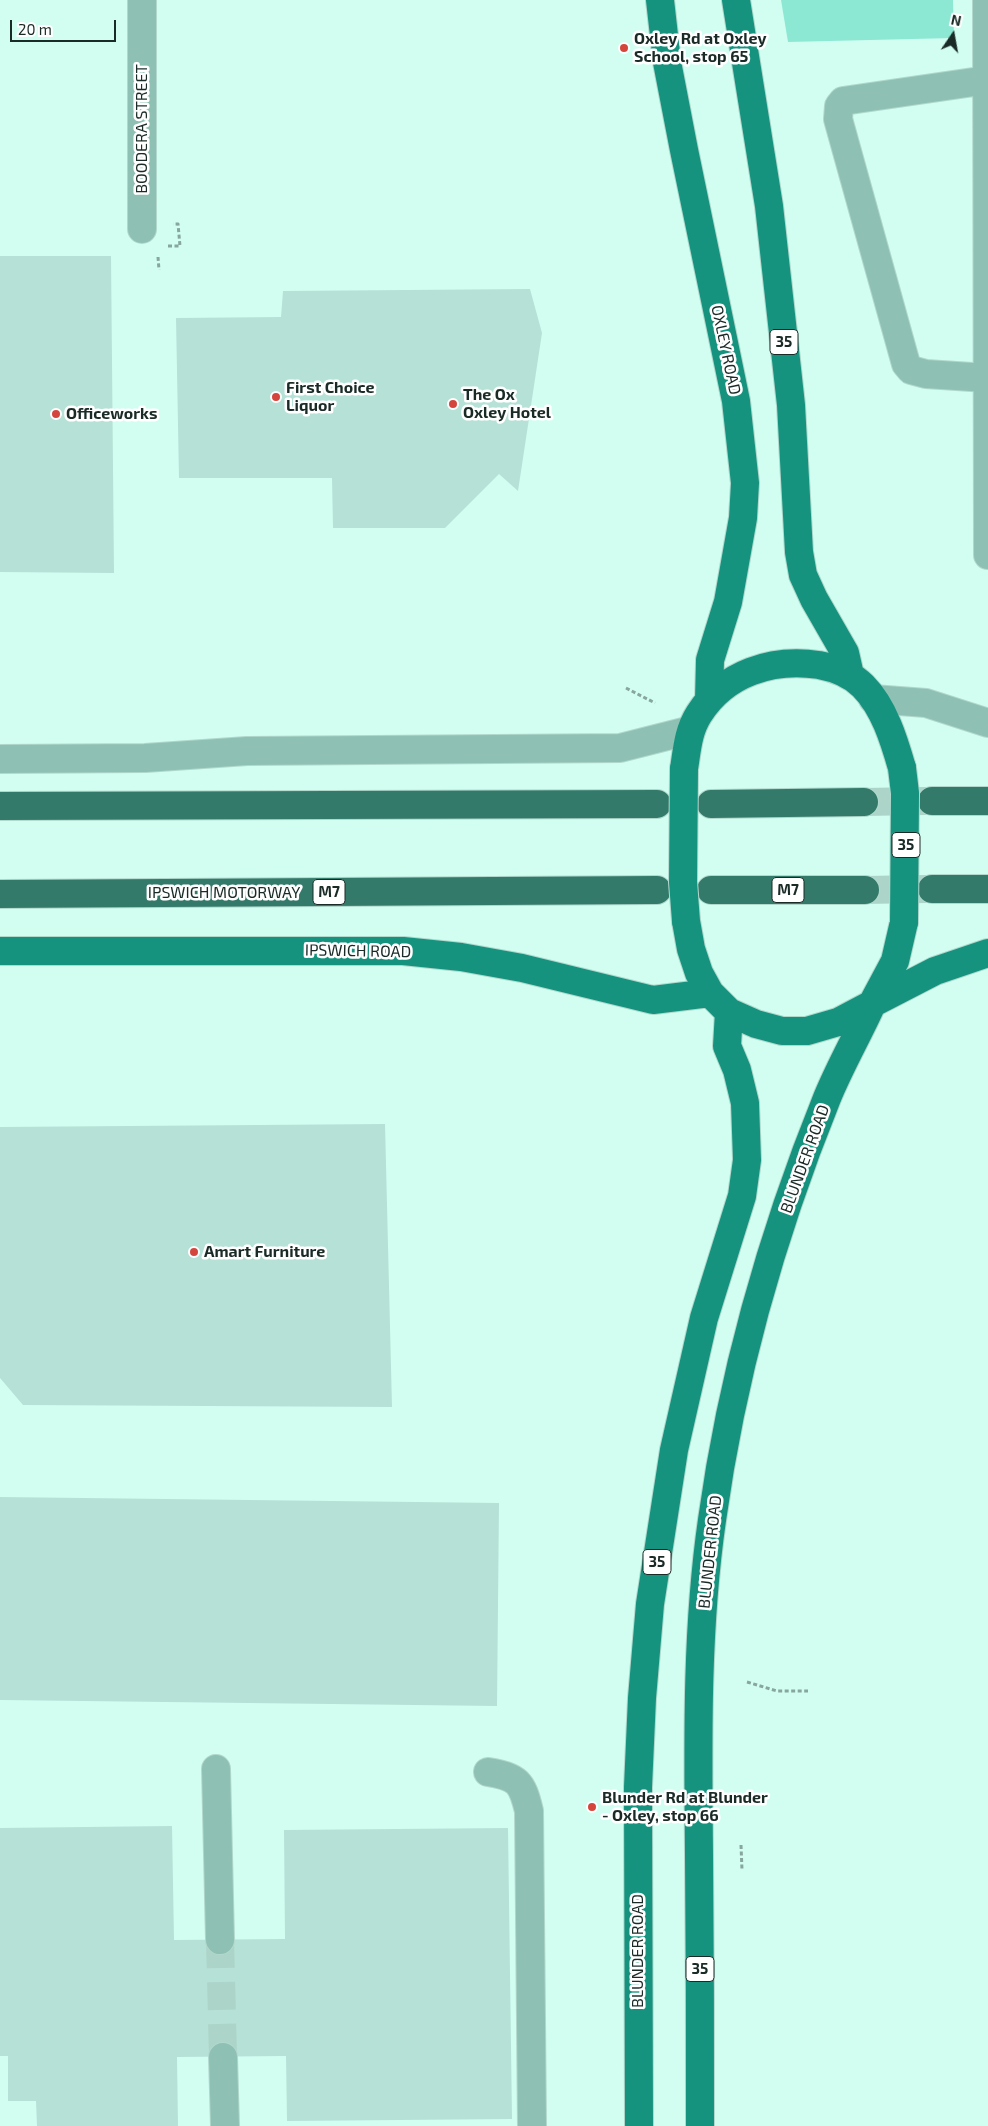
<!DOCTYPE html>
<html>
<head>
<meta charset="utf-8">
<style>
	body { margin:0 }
	#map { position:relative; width:988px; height:2126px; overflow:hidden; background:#d2fef2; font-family:"Exo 2",sans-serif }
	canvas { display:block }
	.north { position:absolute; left:928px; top:10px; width:50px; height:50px; -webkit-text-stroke:4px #fff; paint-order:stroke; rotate:12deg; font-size:14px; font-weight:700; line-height:20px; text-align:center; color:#1a2b27 }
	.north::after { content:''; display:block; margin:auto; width:18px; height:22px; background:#1a2b27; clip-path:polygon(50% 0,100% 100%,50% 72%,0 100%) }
	.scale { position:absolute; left:10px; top:20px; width:106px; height:22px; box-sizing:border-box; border:2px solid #1a2b27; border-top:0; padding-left:6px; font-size:15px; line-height:18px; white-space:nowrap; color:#1a2b27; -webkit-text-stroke:4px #fff; paint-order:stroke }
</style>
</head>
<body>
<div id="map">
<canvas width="988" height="2126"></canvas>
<div class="north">N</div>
<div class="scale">20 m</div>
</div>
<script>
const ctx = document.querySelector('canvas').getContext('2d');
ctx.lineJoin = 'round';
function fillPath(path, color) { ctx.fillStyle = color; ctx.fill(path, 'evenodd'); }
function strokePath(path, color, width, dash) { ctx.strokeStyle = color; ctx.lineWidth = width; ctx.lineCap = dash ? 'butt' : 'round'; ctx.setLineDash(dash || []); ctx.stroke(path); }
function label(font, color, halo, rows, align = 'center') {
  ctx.font = font + ' "Exo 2",sans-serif'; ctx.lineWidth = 5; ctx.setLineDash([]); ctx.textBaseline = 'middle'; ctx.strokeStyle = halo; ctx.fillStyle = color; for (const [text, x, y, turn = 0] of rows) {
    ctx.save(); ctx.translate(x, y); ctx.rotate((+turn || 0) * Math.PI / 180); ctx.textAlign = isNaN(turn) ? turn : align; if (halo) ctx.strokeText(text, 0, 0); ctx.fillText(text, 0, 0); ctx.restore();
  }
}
fillPath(new Path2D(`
	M 781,0 L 953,0 L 954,38 L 788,42 Z`), '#8de8d3');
fillPath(new Path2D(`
	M 0,256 L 111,256 L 114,573 L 0,572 Z
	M 530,289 L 542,333 L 518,491 L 499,474 L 445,528 L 333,528 L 332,478 L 179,478 L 176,318 L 281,317 L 283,291 Z
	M 385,1124 L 392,1407 L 23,1405 L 0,1378 L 0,1127 Z
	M 0,1497 L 499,1503 L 497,1706 L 0,1700 Z
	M 172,1826 L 174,1940 L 285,1939 L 284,1830 L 508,1828 L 512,2119 L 287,2121 L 286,2056 L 177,2057 L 178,2126 L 37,2126 L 36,2101 L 8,2101 L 8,2056 L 0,2056 L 0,1828 Z`), '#b6e1d6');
strokePath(new Path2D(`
	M 220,1940 L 223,2057`), '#add4c9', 28, [28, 14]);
strokePath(new Path2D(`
	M 864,802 L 927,801
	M 865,890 L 928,889`), '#add4c9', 28, [28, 14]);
const minor = new Path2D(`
	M 142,0 L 142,229
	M 987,0 L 988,555
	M 987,378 L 926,374 L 911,370 L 906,364 L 838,119 L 839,106 L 843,101 L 987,80
	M 873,699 L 926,703 L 988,723
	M 0,759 L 145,758 L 247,751 L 620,748 L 691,730
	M 216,1769 L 220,1940
	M 488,1772 C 518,1777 522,1782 529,1811 L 532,2126
	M 223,2057 L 225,2126`);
const major = new Path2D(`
	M 660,0 L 667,62 L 684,150 L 736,401 L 745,483 L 743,518 L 728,602 L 710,660 L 709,700
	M 736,0 L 769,206 L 791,405 L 799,552 L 803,575 L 814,599 L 845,653 L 850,675
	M 684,769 C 687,750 688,731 699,714 C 725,673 772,658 819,665 C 835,668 851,674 863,686 C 884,707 894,740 902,768
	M 686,921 L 691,949 L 699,973 L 710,993 L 729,1012 L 756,1024 L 782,1031 L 807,1031 L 838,1022 L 872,1004 L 895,961 L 904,922
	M 0,951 L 403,951 L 461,957 L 522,968 L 653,1000 L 710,993
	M 875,1002 L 935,971 L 988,953
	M 639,2126 L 638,1787 L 642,1698 L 650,1604 L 674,1450 L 704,1318 L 742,1196 L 747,1160 L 745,1103 L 737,1070 L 727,1046 L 729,1012
	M 700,2126 C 700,2036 700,1945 699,1855 C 698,1743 696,1631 712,1520 C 732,1375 772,1234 827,1098 C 840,1066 858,1035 872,1004`);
const highway = new Path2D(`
	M 932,801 L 988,801
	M 711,804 L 864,802
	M 0,806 L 657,804
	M 932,889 L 988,889
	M 711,890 L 865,890
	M 0,894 L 657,890`);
strokePath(minor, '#b1d8cd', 30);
strokePath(major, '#b1d8cd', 30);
strokePath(highway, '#b1d8cd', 30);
strokePath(new Path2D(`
	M 168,246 L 180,246 L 178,224 L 173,224
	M 158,257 L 159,270
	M 626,688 L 655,703
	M 747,1682 L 777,1691 L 808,1691
	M 741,1845 L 742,1870`), '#86a69e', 3, [4, 2.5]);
strokePath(minor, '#8ec0b3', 28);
strokePath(major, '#16937e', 28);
strokePath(highway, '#347a6b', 28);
const majorBridge = new Path2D(`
	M 902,768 L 905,793 L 904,922
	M 684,769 L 683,882 L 686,921`);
strokePath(majorBridge, '#b1d8cd', 30, []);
strokePath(majorBridge, '#16937e', 28);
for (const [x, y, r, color] of [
	[624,48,5,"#d4463d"],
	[276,397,5,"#d4463d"],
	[453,404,5,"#d4463d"],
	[56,414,5,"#d4463d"],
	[194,1252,5,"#d4463d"],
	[592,1807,5,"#d4463d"]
]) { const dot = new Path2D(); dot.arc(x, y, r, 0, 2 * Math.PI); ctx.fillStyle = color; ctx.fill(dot); strokePath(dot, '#fff', 2); }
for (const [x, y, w] of [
	[784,342,28],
	[906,845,28],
	[788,890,32],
	[329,892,32],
	[657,1562,28],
	[700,1969,28]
]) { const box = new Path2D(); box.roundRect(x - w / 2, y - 12.5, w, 25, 4); ctx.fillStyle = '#fff'; ctx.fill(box); strokePath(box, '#1a2b27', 1); }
label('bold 15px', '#1a2b27', null, [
	["35",784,342],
	["35",906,845],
	["M7",788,890],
	["M7",329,892],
	["35",657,1562],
	["35",700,1969]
]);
label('bold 16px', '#1a2b27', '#fff', [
	["Oxley Rd at Oxley",634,39],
	["School, stop 65",634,57],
	["First Choice",286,388],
	["Liquor",286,406],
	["The Ox",463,395],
	["Oxley Hotel",463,413],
	["Officeworks",66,414],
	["Amart Furniture",204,1252],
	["Blunder Rd at Blunder",602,1798],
	["- Oxley, stop 66",602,1816]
], 'left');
label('16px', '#1a2b27', '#fff', [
	["BOODERA STREET",142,129,-90],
	["OXLEY ROAD",726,350,78],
	["IPSWICH MOTORWAY",224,893],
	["IPSWICH ROAD",358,951,1],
	["BLUNDER ROAD",805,1159,-70],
	["BLUNDER ROAD",710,1552,-84],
	["BLUNDER ROAD",638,1951,-90]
]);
</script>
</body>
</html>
